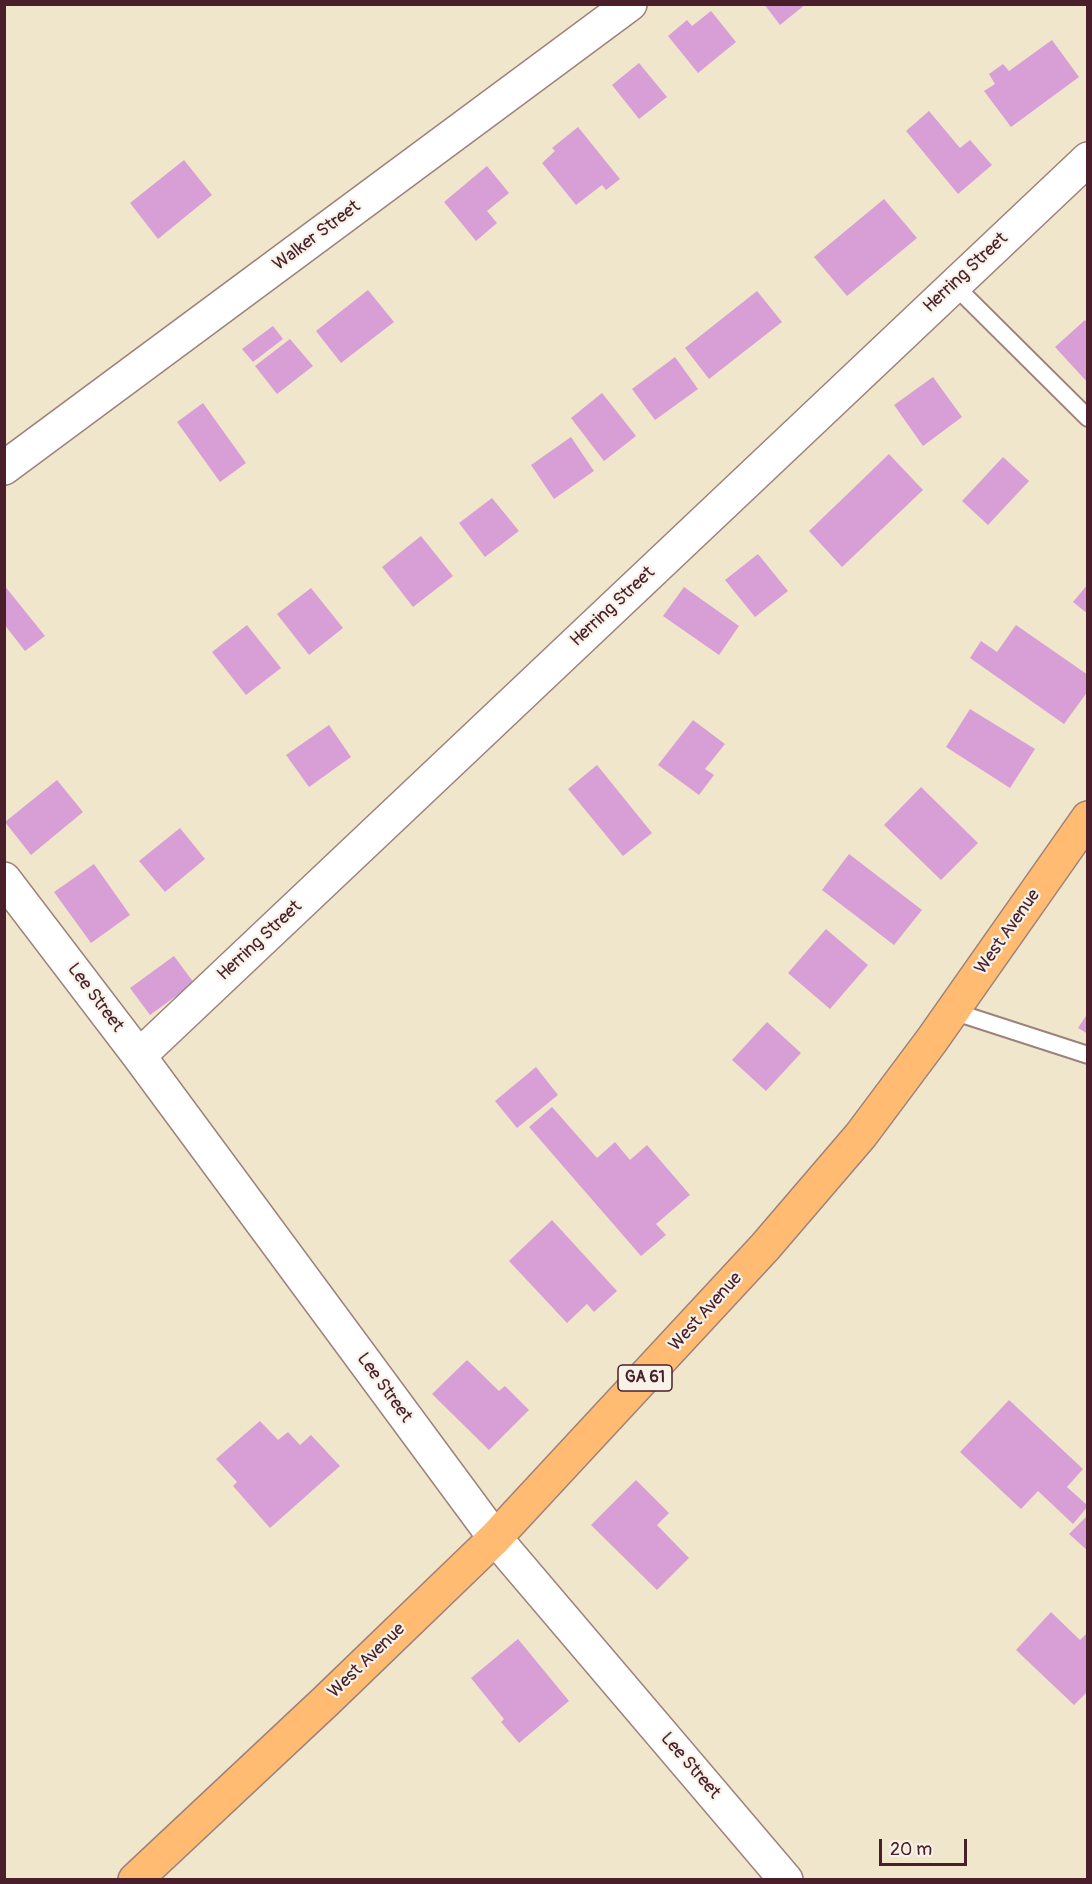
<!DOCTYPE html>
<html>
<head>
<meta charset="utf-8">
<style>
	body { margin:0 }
	#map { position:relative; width:1092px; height:1884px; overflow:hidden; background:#f0e6cc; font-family:Pangolin,sans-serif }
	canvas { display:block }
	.frame { position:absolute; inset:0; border:6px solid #4a1f2b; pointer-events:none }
	.scale { position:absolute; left:879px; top:1839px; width:88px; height:27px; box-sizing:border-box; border:3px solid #4a1f2b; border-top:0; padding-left:8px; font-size:18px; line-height:21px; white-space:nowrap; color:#4a1f2b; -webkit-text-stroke:4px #f7f3e8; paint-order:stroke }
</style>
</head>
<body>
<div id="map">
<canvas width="1092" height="1884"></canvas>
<div class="frame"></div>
<div class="scale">20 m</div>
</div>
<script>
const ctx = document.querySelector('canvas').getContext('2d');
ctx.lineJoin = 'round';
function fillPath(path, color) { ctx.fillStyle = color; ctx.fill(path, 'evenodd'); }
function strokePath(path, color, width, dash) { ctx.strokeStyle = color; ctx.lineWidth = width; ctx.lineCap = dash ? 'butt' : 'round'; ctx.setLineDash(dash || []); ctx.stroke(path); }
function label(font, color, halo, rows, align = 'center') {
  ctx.font = font + ' Pangolin,sans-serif'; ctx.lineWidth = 4.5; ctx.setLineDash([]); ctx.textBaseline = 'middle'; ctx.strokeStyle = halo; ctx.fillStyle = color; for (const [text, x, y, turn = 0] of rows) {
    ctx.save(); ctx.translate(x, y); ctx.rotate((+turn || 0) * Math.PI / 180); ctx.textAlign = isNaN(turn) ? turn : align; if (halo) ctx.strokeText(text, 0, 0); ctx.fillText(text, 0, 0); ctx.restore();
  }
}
fillPath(new Path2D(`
	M 764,4 L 806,4 L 780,25 Z
	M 711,11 L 736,42 L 698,73 L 668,36 L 687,20 L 692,26 Z
	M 1052,40 L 1079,77 L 1011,127 L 984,91 L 995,84 L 989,74 L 1003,64 L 1009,71 Z
	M 639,63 L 667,97 L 639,119 L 612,85 Z
	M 929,111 L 960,148 L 970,140 L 992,165 L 958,194 L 906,131 Z
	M 578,127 L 620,179 L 606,190 L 602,185 L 576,205 L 542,163 L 555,151 L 552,148 Z
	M 184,160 L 212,195 L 158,239 L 130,203 Z
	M 487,166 L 509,193 L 487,211 L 497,223 L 476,241 L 444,202 Z
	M 884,199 L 917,238 L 847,296 L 814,257 Z
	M 368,290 L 394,322 L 341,363 L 316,331 Z
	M 757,291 L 782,322 L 709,379 L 685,348 Z
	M 1085,320 L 1088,323 L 1088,383 L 1055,347 Z
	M 273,326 L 283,339 L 253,362 L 242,349 Z
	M 290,339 L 313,366 L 277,394 L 255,366 Z
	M 675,357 L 698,389 L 655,420 L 632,389 Z
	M 933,377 L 962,417 L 923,446 L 894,405 Z
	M 602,393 L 636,436 L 604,461 L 571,418 Z
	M 203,403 L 246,463 L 220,482 L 177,422 Z
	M 571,437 L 594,471 L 554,499 L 531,465 Z
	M 889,454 L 923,490 L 842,567 L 809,531 Z
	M 1003,457 L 1029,481 L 988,525 L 962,501 Z
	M 492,498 L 519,531 L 485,557 L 459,523 Z
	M 421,536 L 453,576 L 413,607 L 382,567 Z
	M 758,554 L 788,591 L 755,617 L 725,580 Z
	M 1088,584 L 1088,614 L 1073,602 Z
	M 4,585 L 45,636 L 25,651 L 4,624 Z
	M 684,587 L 739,626 L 719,655 L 663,616 Z
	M 311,588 L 343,628 L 309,655 L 277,614 Z
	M 247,625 L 281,668 L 246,695 L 212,652 Z
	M 1016,625 L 1088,675 L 1088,691 L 1064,724 L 970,658 L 981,641 L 997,652 Z
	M 970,709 L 1035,749 L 1010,788 L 946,747 Z
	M 693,720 L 725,744 L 705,769 L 714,775 L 699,795 L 658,765 Z
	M 329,725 L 351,757 L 309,787 L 286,755 Z
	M 597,765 L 652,833 L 623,856 L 568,789 Z
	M 57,780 L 83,812 L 31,855 L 5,822 Z
	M 921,787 L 978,843 L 941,880 L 884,825 Z
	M 180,828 L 205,859 L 165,892 L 139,861 Z
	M 849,854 L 922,910 L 894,945 L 822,890 Z
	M 94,864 L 130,915 L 91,943 L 54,892 Z
	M 826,929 L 868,965 L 830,1009 L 788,973 Z
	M 174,956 L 194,983 L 150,1015 L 130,988 Z
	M 1088,1013 L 1088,1034 L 1078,1028 Z
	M 767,1022 L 801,1053 L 766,1091 L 732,1060 Z
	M 536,1067 L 558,1095 L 517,1128 L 495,1101 Z
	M 552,1107 L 597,1158 L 615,1142 L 630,1160 L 647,1145 L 690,1195 L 656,1224 L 666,1235 L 641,1256 L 529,1127 Z
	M 552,1220 L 617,1291 L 594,1312 L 587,1304 L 567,1323 L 509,1261 Z
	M 467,1360 L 499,1391 L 505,1386 L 529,1410 L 489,1450 L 432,1394 Z
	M 1009,1400 L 1083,1469 L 1067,1487 L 1088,1506 L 1073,1524 L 1038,1491 L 1021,1509 L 960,1452 Z
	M 260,1421 L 278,1440 L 288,1432 L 300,1445 L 311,1435 L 340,1466 L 270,1528 L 233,1486 L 237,1482 L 216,1459 Z
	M 636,1480 L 669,1513 L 657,1525 L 689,1558 L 657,1590 L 591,1525 Z
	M 1088,1515 L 1088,1551 L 1069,1534 Z
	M 1051,1612 L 1080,1640 L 1088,1632 L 1088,1691 L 1074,1705 L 1016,1650 Z
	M 518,1639 L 569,1701 L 519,1743 L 501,1722 L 504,1719 L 471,1678 Z`), '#d89fd6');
const lane = new Path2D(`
	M 954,285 L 1088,418
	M 952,1011 L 1088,1055`);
const street = new Path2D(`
	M 4,468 L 630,4
	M 4,879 L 139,1056 L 495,1538 L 786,1880
	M 139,1056 L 1088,159`);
const primary = new Path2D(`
	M 135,1880 L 326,1701 L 495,1538 L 765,1247 L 861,1135 L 932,1040 L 1088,818`);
strokePath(lane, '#9d827c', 20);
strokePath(street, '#9d827c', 36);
strokePath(primary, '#9d827c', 36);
strokePath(lane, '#fff', 16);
strokePath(street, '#fff', 33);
strokePath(primary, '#febb71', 33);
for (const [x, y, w] of [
	[645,1378,54]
]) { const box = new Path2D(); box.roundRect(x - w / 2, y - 13, w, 26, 4.5); ctx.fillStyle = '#f7f3e8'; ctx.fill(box); strokePath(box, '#4a1f2b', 1.5); }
label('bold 16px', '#4a1f2b', null, [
	["GA 61",645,1378]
]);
label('18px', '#4a1f2b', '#f7f3e8', [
	["Walker Street",317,236,-37],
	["Herring Street",966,273,-43],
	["Herring Street",613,607,-43],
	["West Avenue",1008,932,-55],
	["Herring Street",260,941,-43],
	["Lee Street",95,998,53],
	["West Avenue",706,1312,-48],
	["Lee Street",384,1388,54],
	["West Avenue",367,1661,-44],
	["Lee Street",690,1766,49]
]);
</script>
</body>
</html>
